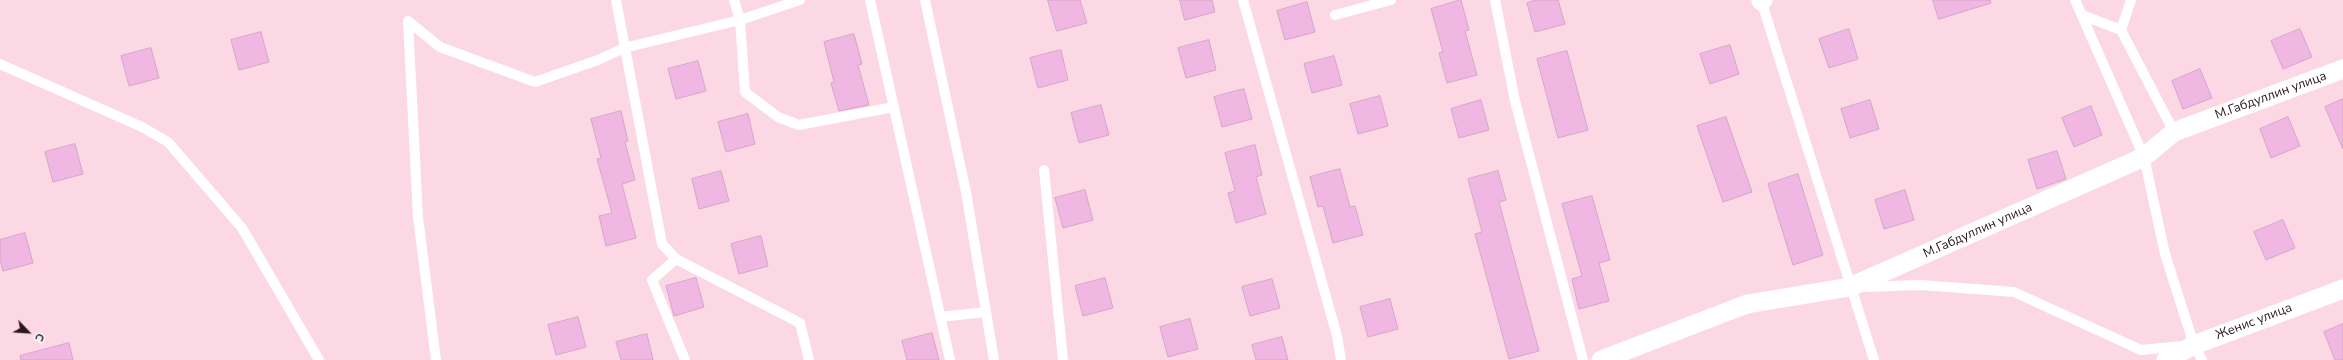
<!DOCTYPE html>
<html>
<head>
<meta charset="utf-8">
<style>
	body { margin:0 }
	#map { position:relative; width:2343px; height:360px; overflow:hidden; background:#fbd8e4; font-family:"Nunito Sans",sans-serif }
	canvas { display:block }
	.north { position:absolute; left:8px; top:312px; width:40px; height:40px; -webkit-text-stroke:3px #fff; paint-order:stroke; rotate:115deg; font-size:11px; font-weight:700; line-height:16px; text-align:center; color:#2b171f }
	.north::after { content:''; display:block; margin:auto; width:14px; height:18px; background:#2b171f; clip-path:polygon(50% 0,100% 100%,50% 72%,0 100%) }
</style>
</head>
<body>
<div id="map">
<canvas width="2343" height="360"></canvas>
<div class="north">С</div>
</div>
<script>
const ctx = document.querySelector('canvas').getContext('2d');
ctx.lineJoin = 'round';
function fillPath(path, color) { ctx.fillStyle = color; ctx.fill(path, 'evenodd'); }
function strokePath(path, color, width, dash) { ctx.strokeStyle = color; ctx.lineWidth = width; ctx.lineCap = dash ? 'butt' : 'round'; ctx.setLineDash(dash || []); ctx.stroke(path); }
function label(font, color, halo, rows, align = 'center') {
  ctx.font = font + ' "Nunito Sans",sans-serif'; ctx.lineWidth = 3; ctx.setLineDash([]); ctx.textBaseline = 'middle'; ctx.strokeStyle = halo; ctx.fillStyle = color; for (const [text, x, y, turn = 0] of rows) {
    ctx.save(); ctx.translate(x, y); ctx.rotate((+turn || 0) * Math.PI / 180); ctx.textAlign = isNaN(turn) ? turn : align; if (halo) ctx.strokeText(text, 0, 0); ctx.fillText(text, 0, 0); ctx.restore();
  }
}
const building = new Path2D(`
	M 1048,0 L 1080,0 L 1087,23 L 1057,31 Z
	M 1180,0 L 1212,0 L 1215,12 L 1185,20 Z
	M 1461,0 L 1469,30 L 1465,31 L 1477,75 L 1447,83 L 1439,53 L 1443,52 L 1431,9 Z
	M 1537,0 L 1558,0 L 1565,24 L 1535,32 L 1527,3 Z
	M 1933,0 L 1990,0 L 1991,3 L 1939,19 Z
	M 1307,2 L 1315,32 L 1285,40 L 1277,11 Z
	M 1849,29 L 1858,59 L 1829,68 L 1819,39 Z
	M 2300,29 L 2312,57 L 2283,69 L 2271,41 Z
	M 261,32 L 269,62 L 239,70 L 231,40 Z
	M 854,34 L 862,64 L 858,65 L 869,105 L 839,111 L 831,83 L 834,82 L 824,42 Z
	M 1209,40 L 1216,70 L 1186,78 L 1178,48 Z
	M 1730,45 L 1739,74 L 1710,84 L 1700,54 Z
	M 151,48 L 159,78 L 129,86 L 121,56 Z
	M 1061,50 L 1068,80 L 1038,88 L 1030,58 Z
	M 1567,51 L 1588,130 L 1558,138 L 1537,59 Z
	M 1334,56 L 1342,85 L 1312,93 L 1304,64 Z
	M 698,61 L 706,91 L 676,99 L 668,69 Z
	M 2200,69 L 2212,98 L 2183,109 L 2172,81 Z
	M 1244,89 L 1252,119 L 1222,127 L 1214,97 Z
	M 1380,96 L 1388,126 L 1358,134 L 1350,104 Z
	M 2343,99 L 2343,149 L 2325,107 Z
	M 1481,100 L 1489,130 L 1459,138 L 1451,109 Z
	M 1870,100 L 1879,129 L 1850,138 L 1841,109 Z
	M 1101,105 L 1109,135 L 1079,143 L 1071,113 Z
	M 2091,106 L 2102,135 L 2074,147 L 2062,118 Z
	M 621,111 L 628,141 L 625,142 L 635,180 L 622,184 L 636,238 L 606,246 L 599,216 L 612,213 L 597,159 L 601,158 L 591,119 Z
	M 748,114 L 755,144 L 726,152 L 718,122 Z
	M 1726,117 L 1752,192 L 1723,202 L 1697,126 Z
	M 2288,117 L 2300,146 L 2271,158 L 2260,129 Z
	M 75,144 L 83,174 L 53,182 L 45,152 Z
	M 1255,145 L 1262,175 L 1256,177 L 1266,214 L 1236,223 L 1228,193 L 1235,191 L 1225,153 Z
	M 2057,151 L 2066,179 L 2037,189 L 2028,160 Z
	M 1340,169 L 1350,207 L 1355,206 L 1363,235 L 1333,243 L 1323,206 L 1318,207 L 1310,177 Z
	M 721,171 L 729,201 L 699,209 L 692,179 Z
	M 1498,171 L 1506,200 L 1499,202 L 1539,351 L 1509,359 L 1475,234 L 1482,232 L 1468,179 Z
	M 1798,174 L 1823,255 L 1793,265 L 1768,184 Z
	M 1085,190 L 1093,220 L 1063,228 L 1055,198 Z
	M 1905,190 L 1914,220 L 1884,229 L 1875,200 Z
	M 1592,196 L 1610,260 L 1599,263 L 1609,301 L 1579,309 L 1572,279 L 1582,276 L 1562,204 Z
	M 2283,220 L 2295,248 L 2266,260 L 2254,232 Z
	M 25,233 L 33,263 L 3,271 L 0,259 L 0,240 Z
	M 761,236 L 768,266 L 739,274 L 731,244 Z
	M 696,278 L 704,307 L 674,316 L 666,286 Z
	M 1105,278 L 1113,308 L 1083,316 L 1075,286 Z
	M 1272,279 L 1280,308 L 1250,316 L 1242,287 Z
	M 1390,299 L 1398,329 L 1368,337 L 1360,307 Z
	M 578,317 L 586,347 L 556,355 L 548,325 Z
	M 1190,319 L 1198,349 L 1168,357 L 1160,327 Z
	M 2343,324 L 2343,360 L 2335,360 L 2324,332 Z
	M 932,333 L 939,360 L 907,360 L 902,341 Z
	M 647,334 L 653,360 L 621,360 L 616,342 Z
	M 1282,337 L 1288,360 L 1256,360 L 1252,345 Z
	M 69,343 L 73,360 L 21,360 L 20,356 Z`);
fillPath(building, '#f1b7e3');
strokePath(building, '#d3a5c8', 1);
strokePath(new Path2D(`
	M 616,0 L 662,244 L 676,259 L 800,323 L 809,360
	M 734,0 L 740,20 L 745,92 L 778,117 L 799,125 L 894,107
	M 870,0 L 950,360
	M 925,0 L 966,192 L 994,360
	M 1243,0 L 1337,336 L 1341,360
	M 1495,0 L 1515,101 L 1583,360
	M 1761,0 L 1874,360
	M 2075,0 L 2144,157 L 2165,254 L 2194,345 L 2202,360
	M 2131,0 L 2121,30 L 2174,132
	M 1335,15 L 1391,0
	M 2082,15 L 2121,30
	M 0,64 L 142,127 L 168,142 L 242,228 L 319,360
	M 1044,170 L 1063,360
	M 676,259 L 652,280 L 685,360
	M 1862,287 L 1921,285 L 2014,292 L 2141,350 L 2182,346
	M 940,317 L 986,312
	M 436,360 L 418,217 L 408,21 L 440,47 L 535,82 L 598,60 L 624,48 L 740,20 L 800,0`), '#fff', 10);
strokePath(new Path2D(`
	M 1761,1 L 1763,0
	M 1601,360 L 1747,304 L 1850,287 L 2144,157 L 2174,132 L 2343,69
	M 2166,360 L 2194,345 L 2343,289`), '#fff', 19);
label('13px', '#2b171f', '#fff', [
	["М.Габдуллин улица",2271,96,-20],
	["М.Габдуллин улица",1978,231,-24],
	["Женис улица",2254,322,-21]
]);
</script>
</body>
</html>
